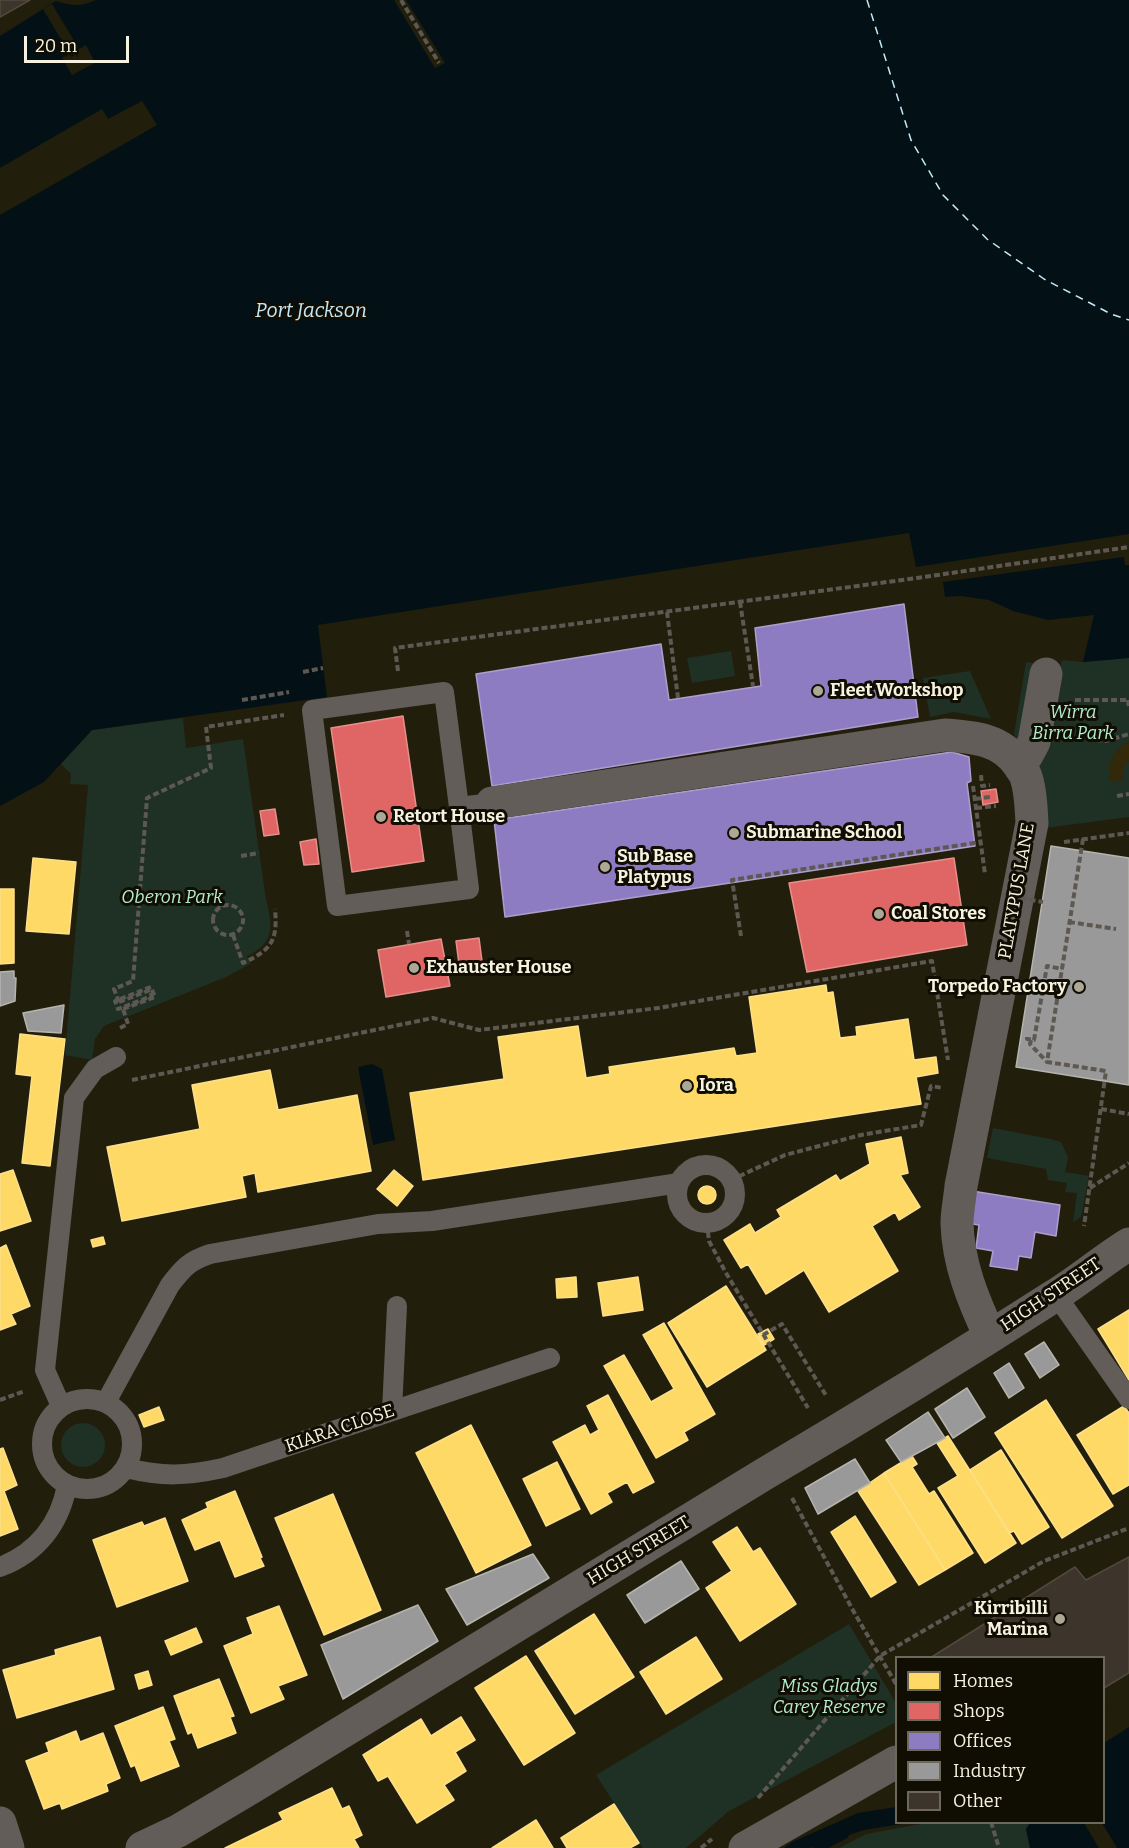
<!DOCTYPE html>
<html>
<head>
<meta charset="utf-8">
<style>
	body { margin:0 }
	#map { position:relative; width:1129px; height:1848px; overflow:hidden; background:#221e0c; font-family:Bitter,serif }
	canvas { display:block }
	.legend { position:absolute; left:895px; top:1656px; width:210px; height:168px; box-sizing:border-box; background:#100d03; border:2px solid #6c695b; margin:0; padding:8px 10px; list-style:none; font-size:18px; color:#f6f2df }
	.legend li { display:flex; align-items:center; gap:12px; height:30px }
	.legend b { width:30px; border:2px solid #6c695b }
	.scale { position:absolute; left:24px; top:36px; width:105px; height:27px; box-sizing:border-box; border:3px solid #f6f2df; border-top:0; padding-left:8px; font-size:18px; line-height:21px; white-space:nowrap; color:#f6f2df; -webkit-text-stroke:4px #100d03; paint-order:stroke }
</style>
</head>
<body>
<div id="map">
<canvas width="1129" height="1848"></canvas>
<ul class="legend">
<li><b style="height:16px;background:#ffd966"></b>Homes</li>
<li><b style="height:16px;background:#e06666"></b>Shops</li>
<li><b style="height:16px;background:#8e7cc3"></b>Offices</li>
<li><b style="height:16px;background:#999"></b>Industry</li>
<li><b style="height:16px;background:#3d352c"></b>Other</li>
</ul>
<div class="scale">20 m</div>
</div>
<script>
const ctx = document.querySelector('canvas').getContext('2d');
ctx.lineJoin = 'round';
function fillPath(path, color) { ctx.fillStyle = color; ctx.fill(path, 'evenodd'); }
function strokePath(path, color, width, dash) { ctx.strokeStyle = color; ctx.lineWidth = width; ctx.lineCap = dash ? 'butt' : 'round'; ctx.setLineDash(dash || []); ctx.stroke(path); }
function label(font, color, halo, rows, align = 'center') {
  ctx.font = font + ' Bitter,serif'; ctx.lineWidth = 6; ctx.setLineDash([]); ctx.textBaseline = 'middle'; ctx.strokeStyle = halo; ctx.fillStyle = color; for (const [text, x, y, turn = 0] of rows) {
    ctx.save(); ctx.translate(x, y); ctx.rotate((+turn || 0) * Math.PI / 180); ctx.textAlign = isNaN(turn) ? turn : align; if (halo) ctx.strokeText(text, 0, 0); ctx.fillText(text, 0, 0); ctx.restore();
  }
}
fillPath(new Path2D(`
	M 731,651 L 735,676 L 692,683 L 687,658 Z
	M 1129,658 L 1129,817 L 1045,828 L 1030,763 L 1014,734 L 1026,662 L 1060,668 L 1062,660 L 1083,662 Z
	M 970,671 L 991,719 L 954,712 L 930,717 L 923,678 Z
	M 183,718 L 186,748 L 243,739 L 266,900 C 273,926 275,943 247,956 L 250,964 L 226,977 L 104,1026 L 95,1039 L 92,1060 L 65,1055 L 88,785 L 70,784 L 71,774 L 61,764 L 92,730 Z
	M 993,1128 L 1051,1139 L 1061,1142 L 1068,1157 L 1065,1172 L 1089,1176 L 1081,1217 L 1073,1222 L 1077,1193 L 1065,1192 L 1067,1183 L 1048,1180 L 1046,1169 L 987,1158 Z
	M61 1445a22 22 0 1 1 44 0a22 22 0 1 1-44 0Z
	M 849,1624 L 896,1703 L 896,1722 L 729,1811 L 686,1848 L 643,1848 L 596,1775 Z
	M 926,1823 L 1030,1823 L 1026,1829 L 1030,1848 L 839,1848 L 866,1834 Z`), '#1f3025');
fillPath(new Path2D(`
	M 1129,741 L 1129,760 L 1124,768 L 1122,781 L 1110,781 C 1109,762 1111,752 1129,741 Z`), '#31290a');
fillPath(new Path2D(`
	M 96,0 L 1129,0 L 1129,534 L 916,567 L 909,533 L 318,625 L 327,697 L 92,730 L 44,782 L 0,806 L 0,36 L 56,1 C 72,6 80,7 96,0 Z
	M 1124,557 L 1125,565 L 1129,565 L 1129,658 L 1083,662 L 1094,615 L 1048,620 L 1013,611 L 989,600 L 961,596 L 945,597 L 943,582 Z
	M 372,1064 L 382,1069 L 395,1140 L 373,1145 L 358,1067 Z
	M 1129,1700 L 1129,1848 L 1030,1848 L 1026,1829 L 1030,1823 L 1104,1822 L 1104,1717 Z
	M 896,1807 L 896,1822 L 908,1823 L 864,1830 L 810,1848 L 784,1848 L 792,1842 L 858,1813 Z`), '#031117');
fillPath(new Path2D(`
	M 394,0 L 406,0 L 445,63 L 435,68 Z
	M 52,4 L 79,49 L 86,45 L 95,63 L 72,75 L 62,58 L 69,53 L 43,9 Z
	M 142,101 L 157,125 L 0,215 L 0,168 L 102,109 L 108,119 Z
	M 1129,1697 L 1129,1727 L 1104,1743 L 1104,1713 Z
	M 1084,1823 L 1102,1823 L 1117,1848 L 1099,1848 Z`), '#221e0c');
const homes = new Path2D(`
	M 33,858 L 76,862 L 69,934 L 26,931 Z
	M 0,889 L 14,889 L 14,963 L 0,964 Z
	M 826,985 L 827,993 L 833,992 L 840,1038 L 857,1036 L 856,1027 L 908,1019 L 914,1060 L 936,1057 L 938,1073 L 916,1077 L 921,1104 L 423,1180 L 410,1093 L 504,1079 L 498,1037 L 578,1026 L 586,1078 L 610,1074 L 609,1067 L 734,1048 L 736,1056 L 757,1053 L 749,997 Z
	M 20,1034 L 65,1039 L 50,1166 L 22,1163 L 32,1076 L 16,1074 Z
	M 270,1070 L 278,1110 L 357,1095 L 371,1171 L 258,1192 L 255,1173 L 242,1176 L 246,1197 L 122,1221 L 107,1147 L 200,1129 L 192,1085 Z
	M 901,1137 L 908,1173 L 900,1175 L 920,1207 L 899,1220 L 895,1212 L 872,1226 L 898,1271 L 829,1312 L 804,1270 L 766,1294 L 748,1264 L 741,1268 L 724,1240 L 750,1224 L 755,1233 L 781,1217 L 777,1210 L 836,1175 L 840,1181 L 870,1164 L 866,1144 Z
	M 13,1170 L 31,1221 L 0,1231 L 0,1174 Z
	M 394,1170 L 413,1186 L 397,1206 L 377,1189 Z
	M698 1195a9 9 0 1 1 18 0a9 9 0 1 1-18 0Z
	M 103,1237 L 105,1244 L 93,1247 L 91,1240 Z
	M 6,1245 L 30,1306 L 11,1314 L 16,1324 L 0,1330 L 0,1248 Z
	M 576,1277 L 577,1297 L 557,1298 L 556,1279 Z
	M 638,1277 L 643,1310 L 603,1316 L 598,1283 Z
	M 726,1286 L 766,1350 L 707,1387 L 668,1323 Z
	M 1129,1310 L 1129,1380 L 1098,1329 Z
	M 664,1323 L 715,1414 L 684,1432 L 688,1440 L 656,1458 L 604,1366 L 624,1355 L 651,1402 L 674,1389 L 643,1335 Z
	M 768,1329 L 774,1339 L 764,1345 L 758,1334 Z
	M 608,1395 L 654,1482 L 633,1493 L 627,1482 L 607,1493 L 612,1502 L 591,1514 L 553,1442 L 585,1425 L 590,1435 L 599,1430 L 587,1406 Z
	M 1046,1400 L 1113,1506 L 1062,1538 L 995,1433 Z
	M 1124,1406 L 1129,1413 L 1129,1485 L 1113,1494 L 1077,1435 Z
	M 159,1407 L 164,1420 L 144,1427 L 139,1415 Z
	M 471,1425 L 531,1545 L 476,1573 L 416,1453 Z
	M 948,1436 L 1016,1543 L 985,1563 L 938,1488 L 958,1476 L 937,1443 Z
	M 3,1448 L 17,1485 L 4,1491 L 18,1529 L 0,1536 L 0,1449 Z
	M 1001,1450 L 1049,1527 L 1022,1544 L 1014,1531 L 1009,1533 L 970,1470 Z
	M 912,1456 L 917,1464 L 912,1467 L 929,1494 L 934,1491 L 973,1553 L 945,1570 L 884,1473 Z
	M 557,1462 L 580,1509 L 546,1526 L 523,1479 Z
	M 884,1473 L 945,1570 L 919,1585 L 858,1491 Z
	M 235,1491 L 262,1557 L 260,1558 L 264,1566 L 235,1577 L 220,1540 L 195,1550 L 182,1520 L 208,1508 L 206,1503 Z
	M 333,1494 L 381,1610 L 324,1635 L 275,1518 Z
	M 855,1516 L 896,1582 L 871,1597 L 831,1532 Z
	M 165,1518 L 188,1581 L 117,1607 L 93,1540 L 142,1522 L 144,1526 Z
	M 737,1527 L 753,1552 L 760,1548 L 796,1604 L 740,1641 L 706,1588 L 732,1571 L 713,1542 Z
	M 279,1606 L 307,1675 L 278,1686 L 284,1699 L 251,1713 L 224,1646 L 253,1634 L 247,1618 Z
	M 594,1614 L 634,1677 L 575,1714 L 535,1651 Z
	M 196,1628 L 202,1642 L 171,1655 L 165,1641 Z
	M 100,1637 L 114,1689 L 17,1718 L 3,1670 L 56,1655 L 55,1650 Z
	M 696,1637 L 722,1679 L 666,1714 L 640,1672 Z
	M 526,1656 L 575,1733 L 524,1765 L 475,1688 Z
	M 148,1671 L 152,1685 L 139,1689 L 135,1675 Z
	M 219,1679 L 234,1716 L 230,1717 L 236,1733 L 198,1748 L 192,1732 L 188,1734 L 174,1696 Z
	M 163,1707 L 175,1739 L 169,1741 L 179,1766 L 141,1781 L 135,1765 L 131,1767 L 115,1726 Z
	M 461,1717 L 475,1740 L 455,1752 L 466,1771 L 444,1785 L 454,1800 L 417,1823 L 388,1776 L 378,1781 L 363,1755 L 421,1719 L 431,1736 Z
	M 76,1731 L 80,1742 L 103,1733 L 120,1778 L 106,1784 L 108,1791 L 62,1809 L 60,1803 L 44,1809 L 26,1761 L 49,1752 L 46,1743 Z
	M 332,1788 L 342,1809 L 349,1806 L 362,1835 L 354,1839 L 359,1848 L 225,1848 L 283,1820 L 279,1813 Z
	M 614,1804 L 639,1843 L 630,1848 L 567,1848 L 561,1838 Z
	M 536,1820 L 553,1848 L 492,1848 Z`);
fillPath(homes, '#ffd966');
strokePath(homes, '#fce08a', 1.5);
const shops = new Path2D(`
	M 403,716 L 424,861 L 352,872 L 331,728 Z
	M 996,789 L 998,802 L 983,805 L 981,791 Z
	M 275,809 L 279,834 L 264,836 L 260,811 Z
	M 316,839 L 319,864 L 304,865 L 300,842 Z
	M 954,858 L 967,945 L 807,972 L 789,883 Z
	M 479,938 L 483,969 L 460,972 L 456,941 Z
	M 441,939 L 450,986 L 386,997 L 378,950 Z`);
fillPath(shops, '#e06666');
strokePath(shops, '#e7908a', 1.5);
const offices = new Path2D(`
	M 904,604 L 918,717 L 492,786 L 476,674 L 661,644 L 669,700 L 761,686 L 755,628 Z
	M 952,752 L 969,757 L 971,781 L 967,783 L 975,846 L 505,917 L 494,820 Z
	M 972,1191 L 1060,1205 L 1056,1236 L 1035,1232 L 1031,1258 L 1019,1256 L 1017,1270 L 990,1266 L 993,1251 L 976,1248 L 979,1225 L 966,1223 Z`);
fillPath(offices, '#8e7cc3');
strokePath(offices, '#ad9fcb', 1.5);
const industry = new Path2D(`
	M 1051,846 L 1129,858 L 1129,1085 L 1016,1067 Z
	M 14,971 L 14,978 L 16,978 L 15,1001 L 0,1006 L 0,972 Z
	M 64,1005 L 61,1033 L 28,1031 L 23,1013 Z
	M 1044,1342 L 1059,1365 L 1040,1378 L 1025,1354 Z
	M 1009,1363 L 1024,1388 L 1009,1398 L 994,1373 Z
	M 967,1388 L 985,1417 L 953,1438 L 935,1409 Z
	M 928,1412 L 945,1438 L 901,1462 L 886,1440 Z
	M 855,1459 L 870,1483 L 818,1514 L 805,1488 Z
	M 533,1554 L 549,1578 L 467,1625 L 446,1589 Z
	M 681,1561 L 699,1589 L 645,1623 L 627,1595 Z
	M 418,1605 L 438,1641 L 343,1699 L 321,1645 Z`);
fillPath(industry, '#999');
strokePath(industry, '#b5b4ae', 1.5);
strokePath(new Path2D(`
	M 818,1848 L 844,1834`), '#031117', 10);
strokePath(new Path2D(`
	M 867,0 L 911,140 L 943,195 L 987,239 L 1044,279 L 1111,314 L 1129,320`), '#c5e8f8', 1.5, [8, 6]);
const building = new Path2D(`
	M 0,0 L 30,0 L 0,17 Z
	M 1129,1557 L 1129,1673 L 1104,1688 L 1104,1658 L 930,1658 L 1075,1567 L 1086,1580 Z`);
fillPath(building, '#3d352c');
strokePath(building, '#51483e', 1.5);
strokePath(new Path2D(`
	M 401,0 L 439,63
	M 740,602 L 753,686
	M 667,612 L 678,698
	M 398,671 L 395,648 L 917,578 L 1129,547
	M 303,672 L 323,668
	M 242,700 L 289,692
	M 1075,700 L 1129,700
	M 1128,700 L 1129,709
	M 1069,737 L 1106,741 L 1129,734
	M 981,775 L 982,786 L 990,785
	M 973,786 L 985,874
	M 1117,796 L 1129,794
	M 975,799 L 990,797
	M 976,808 L 996,806
	M 1083,839 L 1047,1062 L 1106,1071 L 1084,1226
	M 1064,842 L 1129,833
	M 241,856 L 259,853
	M 216,893 L 221,907
	M213 920a15 15 0 1 1 30 0a15 15 0 1 1-30 0Z
	M 1069,922 L 1116,929
	M 407,931 L 409,944
	M 233,935 L 243,963 C 271,950 278,941 275,909
	M 741,936 L 732,880 L 981,842
	M 119,1002 L 114,989 L 133,981 L 147,798 L 211,768 L 206,727 L 284,715
	M 120,1028 L 128,1024 L 123,1009
	M 1027,1037 L 1027,1039 L 1034,1040 L 1047,966 L 1062,969
	M 1031,1040 L 1030,1044 L 1046,1061
	M 132,1080 L 433,1018 L 479,1030 L 658,1008 L 932,961 L 948,1060
	M 1101,1109 L 1129,1114
	M 731,1180 L 785,1155 L 861,1135 L 921,1125 L 931,1086 L 943,1088
	M 1090,1188 L 1129,1163
	M 707,1223 L 709,1241 L 726,1273 L 808,1408
	M 763,1335 L 782,1324 L 827,1397
	M 0,1400 L 25,1391
	M 792,1498 L 855,1614 L 896,1684
	M 758,1798 L 880,1656 L 1044,1561 L 1129,1528
	M 991,1822 L 999,1848
	M 701,1848 L 712,1839`), '#5d5952', 4, [6, 3]);
strokePath(new Path2D(`
	M 459,807 L 444,692 L 312,710 L 337,906 L 469,889 L 459,807 L 492,803
	M677 1194a29 29 0 1 1 58 0a29 29 0 1 1-58 0Z
	M 1056,1295 L 1129,1399
	M42 1444a45 45 0 1 1 90 0a45 45 0 1 1-90 0Z
	M 106,1402 L 170,1285 C 183,1268 189,1261 210,1254 L 378,1224 L 432,1221 L 679,1183
	M 61,1406 L 45,1370 L 74,1098 L 95,1069 L 116,1057
	M 392,1411 L 397,1306
	M 126,1468 C 163,1477 186,1476 223,1468 L 550,1358
	M 0,1567 C 37,1553 60,1524 67,1485`), '#625d59', 20);
strokePath(new Path2D(`
	M 1018,764 L 1027,755 L 1034,742 L 1046,674
	M 492,803 L 945,735 C 974,737 1001,739 1019,765 C 1021,769 1025,773 1026,777 C 1031,791 1031,808 1032,823 L 961,1186 C 960,1198 957,1211 957,1223 C 958,1263 973,1300 990,1336
	M 0,1823 L 8,1848
	M 142,1848 L 178,1831 L 252,1787 L 766,1473 C 863,1416 959,1357 1054,1296 C 1080,1280 1103,1260 1129,1244
	M 745,1848 L 896,1762`), '#625d59', 33);
strokePath(new Path2D(`
	M 1003,895 L 1043,902
	M 119,1002 L 150,990 L 152,996 L 118,1009 L 115,1001 L 151,987 L 155,997 L 123,1009`), '#5d5952', 4, [6, 3]);
for (const [x, y, r, color] of [
	[818,691,6,"#aca895"],
	[381,817,6,"#aca895"],
	[734,833,6,"#aca895"],
	[605,867,6,"#aca895"],
	[879,914,6,"#aca895"],
	[414,968,6,"#aca895"],
	[1079,987,6,"#aca895"],
	[687,1086,6,"#aca895"],
	[1060,1619,6,"#aca895"]
]) { const dot = new Path2D(); dot.arc(x, y, r, 0, 2 * Math.PI); ctx.fillStyle = color; ctx.fill(dot); strokePath(dot, '#100d03', 2); }
label('bold 18px', '#f6f2df', '#100d03', [
	["Fleet Workshop",830,691],
	["Retort House",393,817],
	["Submarine School",746,833],
	["Sub Base",617,857],
	["Platypus",617,878],
	["Coal Stores",891,914],
	["Exhauster House",426,968],
	["Torpedo Factory",1067,987,"right"],
	["Iora",699,1086],
	["Kirribilli",1048,1609,"right"],
	["Marina",1048,1630,"right"]
], 'left');
label('italic 18px', '#b3eccf', '#100d03', [
	["Wirra",1073,713],
	["Birra Park",1073,734],
	["Oberon Park",172,898],
	["Miss Gladys",829,1687],
	["Carey Reserve",829,1708]
]);
label('18px', '#f6f2df', '#100d03', [
	["PLATYPUS LANE",1017,891,-80],
	["HIGH STREET",1051,1295,-34],
	["KIARA CLOSE",340,1429,-19],
	["HIGH STREET",639,1551,-31]
]);
label('italic 20px', '#c5e8f8', '#100d03', [
	["Port Jackson",311,311]
]);
</script>
</body>
</html>
